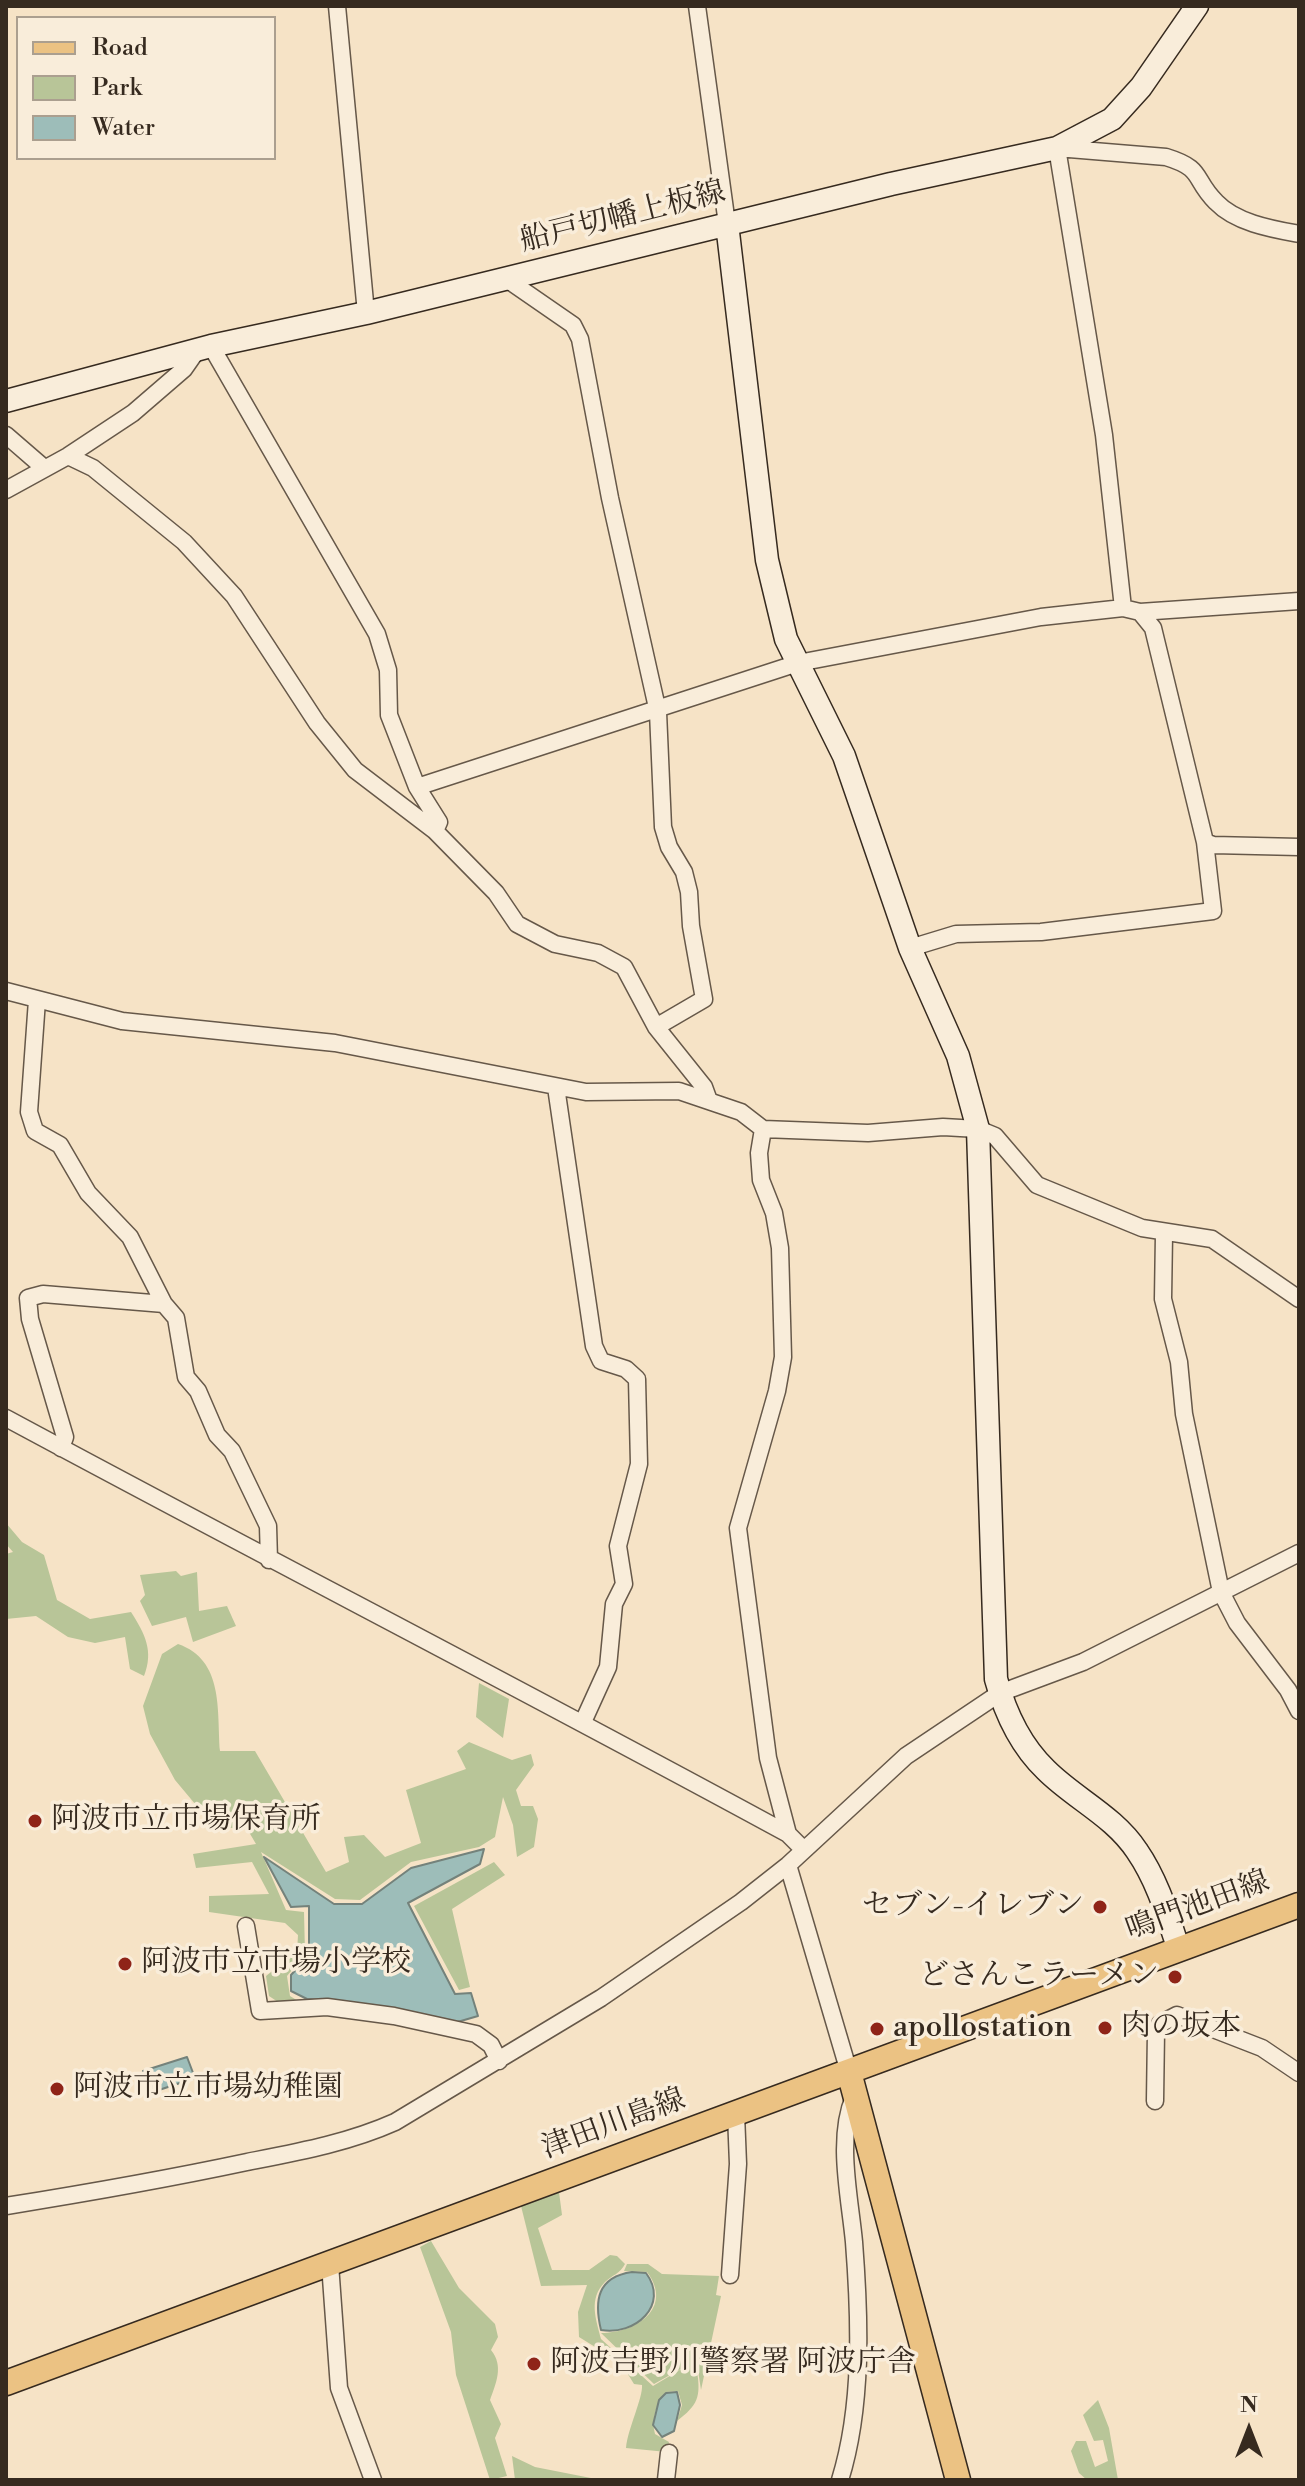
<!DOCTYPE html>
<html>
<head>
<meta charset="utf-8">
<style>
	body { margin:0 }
	#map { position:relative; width:1305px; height:2486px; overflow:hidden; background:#f6e3c6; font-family:"Libre Bodoni",serif }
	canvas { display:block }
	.frame { position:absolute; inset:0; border:8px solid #362a1f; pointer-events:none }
	.legend { position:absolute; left:16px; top:16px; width:260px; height:144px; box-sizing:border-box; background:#f9edda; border:2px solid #ab9f8f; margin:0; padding:10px 14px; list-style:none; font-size:24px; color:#362a1f }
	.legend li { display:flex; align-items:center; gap:16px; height:40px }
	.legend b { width:40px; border:2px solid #ab9f8f }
	.north { position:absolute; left:1209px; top:2390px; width:80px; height:80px; -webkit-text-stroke:6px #f9edda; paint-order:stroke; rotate:0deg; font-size:22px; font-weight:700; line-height:32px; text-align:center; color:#362a1f }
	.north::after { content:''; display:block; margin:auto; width:28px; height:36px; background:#362a1f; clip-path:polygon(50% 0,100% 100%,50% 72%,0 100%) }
</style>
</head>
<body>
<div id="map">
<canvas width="1305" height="2486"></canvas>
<div class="frame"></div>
<ul class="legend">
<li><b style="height:10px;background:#ebc283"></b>Road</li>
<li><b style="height:22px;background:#b8c598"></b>Park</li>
<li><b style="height:22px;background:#9dbdb9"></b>Water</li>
</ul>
<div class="north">N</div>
</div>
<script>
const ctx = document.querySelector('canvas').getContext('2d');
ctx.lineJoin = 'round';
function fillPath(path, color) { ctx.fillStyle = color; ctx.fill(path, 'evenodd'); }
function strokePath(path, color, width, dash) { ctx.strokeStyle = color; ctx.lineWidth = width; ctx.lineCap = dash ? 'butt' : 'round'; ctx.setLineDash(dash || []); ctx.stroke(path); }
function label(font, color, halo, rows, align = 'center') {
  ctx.font = font + ' "Libre Bodoni","Noto Serif JP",serif'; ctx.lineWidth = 7; ctx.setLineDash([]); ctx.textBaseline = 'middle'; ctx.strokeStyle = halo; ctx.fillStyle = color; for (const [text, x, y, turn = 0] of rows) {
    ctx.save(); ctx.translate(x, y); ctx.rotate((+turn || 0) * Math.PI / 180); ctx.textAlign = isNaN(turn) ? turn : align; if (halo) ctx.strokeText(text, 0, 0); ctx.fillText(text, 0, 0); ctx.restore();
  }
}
fillPath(new Path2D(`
	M 6,1523 L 22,1542 L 44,1555 L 57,1600 L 90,1619 L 131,1612 C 145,1634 154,1651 144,1676 L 130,1669 L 125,1637 L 95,1643 L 68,1637 L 36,1616 L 6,1619 L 6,1554 L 13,1552 L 6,1544 Z
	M 176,1571 L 181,1576 L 197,1572 L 199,1611 L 227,1606 L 236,1626 L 193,1642 L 186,1617 L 152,1626 L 140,1601 L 145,1595 L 140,1575 Z
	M 178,1644 C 224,1660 217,1710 220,1751 L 255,1751 L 326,1872 L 349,1862 L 344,1837 L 364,1835 L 385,1857 L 421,1843 L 406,1790 L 466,1769 L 457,1751 L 469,1742 L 512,1760 L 531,1754 L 534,1765 L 516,1790 L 521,1806 L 533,1806 L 538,1819 L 534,1847 L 517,1857 L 513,1825 L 503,1797 L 495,1837 L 479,1847 L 411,1862 L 360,1900 L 335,1899 L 261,1852 L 286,1910 L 304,1912 L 305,1954 L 287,1976 L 290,1996 L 303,2004 L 281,2004 L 269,1996 L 266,1976 L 297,1952 L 298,1935 L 285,1923 L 209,1912 L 209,1896 L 269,1894 L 252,1862 L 196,1868 L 193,1854 L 256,1844 L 246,1827 L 216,1829 L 175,1780 L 150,1734 L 143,1706 L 162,1654 Z
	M 479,1683 L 509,1699 L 503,1738 L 476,1717 Z
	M 494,1862 L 505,1875 L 452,1909 L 470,1987 L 459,1990 L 414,1906 Z
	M 559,2192 L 562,2215 L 538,2228 L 552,2270 L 589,2270 L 610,2255 L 617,2256 L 625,2264 C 620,2274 612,2275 605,2282 C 588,2299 596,2319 601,2339 L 653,2386 L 688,2365 L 654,2384 L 601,2333 C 636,2333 674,2308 647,2272 L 624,2271 L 627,2264 L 648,2264 L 662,2274 L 719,2276 L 716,2295 L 721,2296 L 701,2390 L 698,2370 L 691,2367 L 697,2371 C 701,2397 698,2405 677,2421 L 682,2405 L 678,2391 L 666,2392 C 656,2403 651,2420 655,2434 L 669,2442 L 667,2452 L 626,2448 C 628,2428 643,2398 642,2385 L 634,2384 L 621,2363 L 579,2337 L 578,2312 L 587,2285 L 541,2286 L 521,2206 Z
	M 431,2241 L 459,2288 L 495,2324 L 498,2337 L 491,2350 C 504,2366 496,2383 490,2400 L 501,2424 L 495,2438 L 507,2476 L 490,2480 L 456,2375 L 451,2332 L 420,2247 Z
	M 1098,2400 L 1109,2428 L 1118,2480 L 1087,2480 L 1079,2473 L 1071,2451 L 1076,2441 L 1086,2441 L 1095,2467 L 1108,2461 L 1103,2440 L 1094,2441 L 1083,2415 Z
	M 512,2456 L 535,2467 L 601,2480 L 515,2480 Z`), '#b8c598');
const water = new Path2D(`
	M 484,1849 L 480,1864 L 408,1903 L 455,1994 L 471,1993 L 478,2016 L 454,2023 L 336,2001 L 307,1999 L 291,1991 L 291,1975 L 309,1955 L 309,1906 L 291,1907 L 264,1857 L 334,1904 L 362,1904 L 411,1868 Z
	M 187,2057 L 195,2078 L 150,2093 L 143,2071 Z
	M 632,2272 L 646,2273 C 670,2305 635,2336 601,2330 C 594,2301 597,2277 632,2272 Z
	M 677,2392 L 680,2405 L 674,2431 L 662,2437 L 653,2425 L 659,2400 L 666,2393 Z`);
fillPath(water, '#9dbdb9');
strokePath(water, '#74827b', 2);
const street = new Path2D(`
	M 337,6 L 366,313
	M 697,6 L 727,224
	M 505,278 L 573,325 L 580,339 L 610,498 L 658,712 L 663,827 L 669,847 L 684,872 L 689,892 L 691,926 L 704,999 L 656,1027
	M 211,346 L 377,634 L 388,670 L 389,715 L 417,787 L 439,822 L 435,831
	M 6,435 L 43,467
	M 68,456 L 93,468 L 184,542 L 234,596 L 317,723 L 355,770 L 435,831 L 496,893 L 517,924 L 555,944 L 598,953 L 624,967 L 656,1027 L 704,1087 L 708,1098
	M 6,490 L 68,456 L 133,413 L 184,369 L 198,349
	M 1123,608 L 1104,435 L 1057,148 L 1166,157 C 1205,169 1192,178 1216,202 C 1236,223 1272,229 1299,234
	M 417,787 L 798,663 L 1041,617 L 1123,608 L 1140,612 L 1299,601
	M 1205,842 L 1213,845 L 1299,847
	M 910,948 L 956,934 L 1041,932 L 1213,911 L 1205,842 L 1153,628 L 1140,612
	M 6,991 L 122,1021 L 335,1043 L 586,1092 L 679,1091 L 741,1112 L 763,1129 L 868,1133 L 943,1127 L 978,1129 L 995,1136 L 1037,1185 L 1142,1228 L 1212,1239 L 1299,1299
	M 37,1000 L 29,1112 L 35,1131 L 60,1145 L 88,1193 L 130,1237 L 164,1304 L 176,1318 L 186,1377 L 198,1391 L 217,1435 L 232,1451 L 268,1526 L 269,1560
	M 556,1087 L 594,1346 L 601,1361 L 626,1369 L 637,1379 L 639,1464 L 618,1546 L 624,1584 L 614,1604 L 608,1667 L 583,1722
	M 763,1129 L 759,1153 L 761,1180 L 774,1213 L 780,1248 L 783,1357 L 777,1391 L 738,1528 L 768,1758 L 788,1834
	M 1164,1234 L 1163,1299 L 1179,1362 L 1184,1414 L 1221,1592 L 1237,1623 L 1288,1690 L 1299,1711
	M 6,1418 C 266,1558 529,1693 788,1834 L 804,1850
	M 61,1448 L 65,1437 L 30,1319 L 28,1298 L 43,1294 L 164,1304
	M 788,1865 L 849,2072
	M 246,1926 L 260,2011 L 327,2007 L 394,2016 L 476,2034 L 491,2045 L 499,2061
	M 1155,2101 L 1156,2031 L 1160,2024 L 1177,2015 L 1262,2048 L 1299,2073
	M 6,2206 C 87,2193 167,2179 247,2162 C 298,2152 348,2143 395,2122 L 601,1998 L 741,1902 L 788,1865 L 906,1756 L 1000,1693 L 1083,1662 L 1299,1553
	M 330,2264 L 339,2388 L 373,2480
	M 730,2275 L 738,2164 L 736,2114
	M 666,2480 L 669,2453
	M 840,2480 C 863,2406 860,2319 854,2242 C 850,2198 836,2139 854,2097`);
const secondary = new Path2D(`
	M 727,224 L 767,560 L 786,639 L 844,756 L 910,948 L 958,1056 L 978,1129 L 996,1679 C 1005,1712 1021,1746 1046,1770 C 1075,1799 1114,1816 1137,1851 C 1157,1880 1167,1914 1178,1947
	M 6,401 L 211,346 L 366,313 L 891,184 L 1057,148 L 1112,119 L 1141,87 L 1197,6`);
const primary = new Path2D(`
	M 849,2072 L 958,2480
	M 6,2383 L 1299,1905`);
strokePath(street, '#665849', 19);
strokePath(secondary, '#362a1f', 25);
strokePath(primary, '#362a1f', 27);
strokePath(street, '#f9edda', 16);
strokePath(secondary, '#f9edda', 22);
strokePath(primary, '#ebc283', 24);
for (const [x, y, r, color] of [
	[35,1821,8,"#8f2418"],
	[1100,1907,8,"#8f2418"],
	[125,1964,8,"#8f2418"],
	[1175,1977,8,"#8f2418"],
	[1105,2028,8,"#8f2418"],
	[877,2029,8,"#8f2418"],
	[57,2089,8,"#8f2418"],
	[534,2364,8,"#8f2418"]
]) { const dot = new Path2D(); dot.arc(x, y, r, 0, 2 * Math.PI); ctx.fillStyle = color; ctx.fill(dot); strokePath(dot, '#f9edda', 3); }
label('30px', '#362a1f', '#f9edda', [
	["船戸切幡上板線",623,218,-14],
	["鳴門池田線",1198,1907,-20],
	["津田川島線",614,2125,-20]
]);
label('30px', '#362a1f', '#f9edda', [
	["阿波市立市場保育所",51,1821],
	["セブン-イレブン",1084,1907,"right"],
	["阿波市立市場小学校",141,1964],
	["どさんこラーメン",1159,1977,"right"],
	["肉の坂本",1121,2028],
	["apollostation",893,2029],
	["阿波市立市場幼稚園",73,2089],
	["阿波吉野川警察署 阿波庁舎",550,2364]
], 'left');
</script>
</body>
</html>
